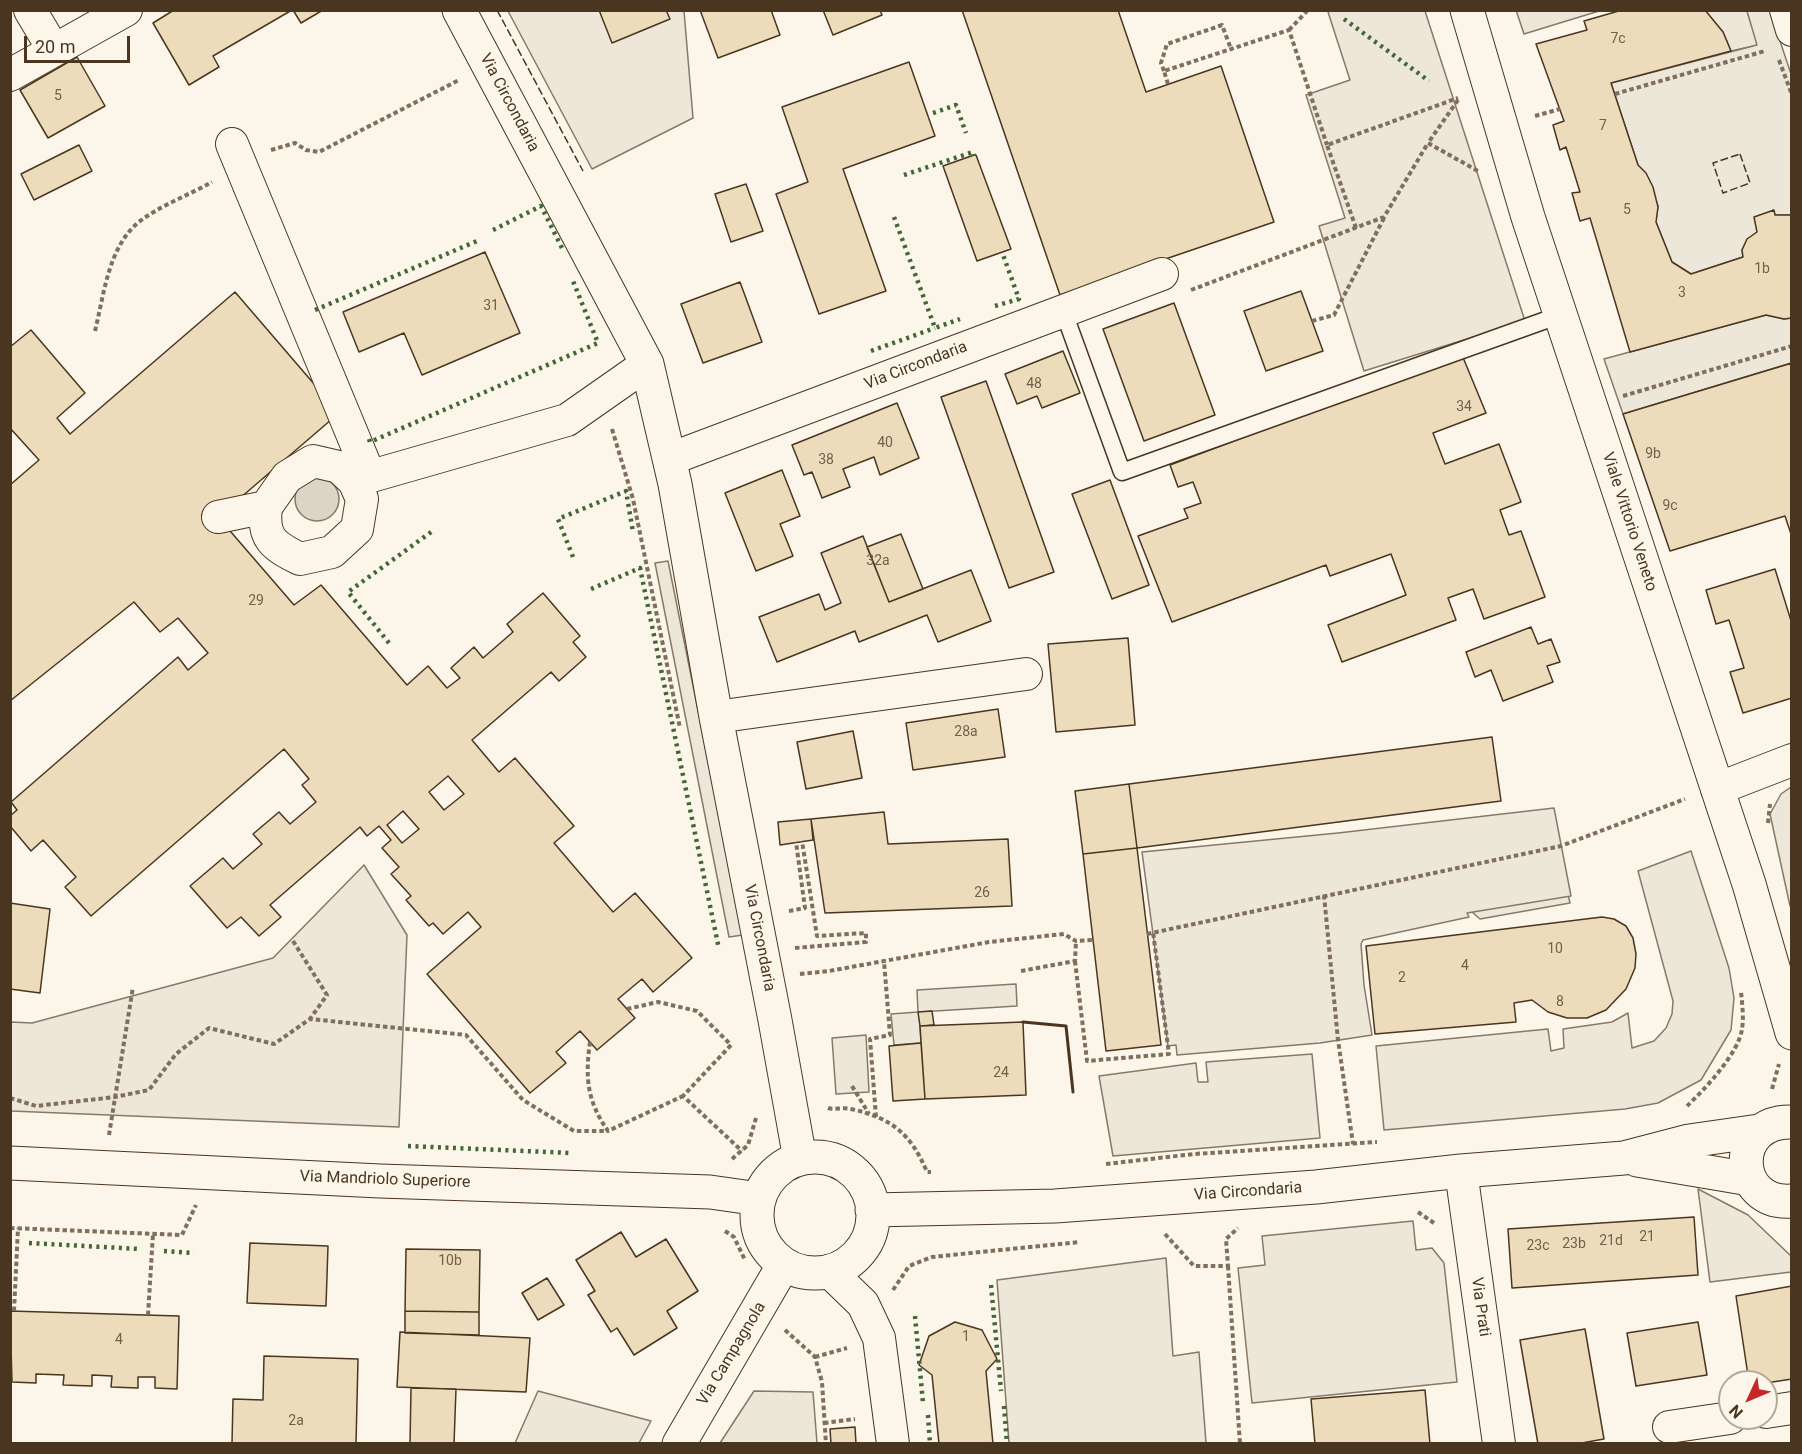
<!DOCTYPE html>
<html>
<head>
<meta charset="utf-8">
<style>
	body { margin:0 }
	#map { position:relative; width:1802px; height:1454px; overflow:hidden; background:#fbf6e9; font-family:Roboto,sans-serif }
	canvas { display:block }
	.frame { position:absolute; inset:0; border:12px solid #4a3520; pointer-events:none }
	.north { position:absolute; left:1718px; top:1370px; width:60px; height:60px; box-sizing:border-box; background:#fbf6e9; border:2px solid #b4a999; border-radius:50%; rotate:226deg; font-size:16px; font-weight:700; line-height:24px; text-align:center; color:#4a3520 }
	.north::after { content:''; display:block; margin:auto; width:21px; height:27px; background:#c62828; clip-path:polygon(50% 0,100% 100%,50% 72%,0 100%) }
	.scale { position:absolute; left:24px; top:36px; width:106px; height:27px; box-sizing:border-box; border:3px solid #4a3520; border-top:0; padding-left:8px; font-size:18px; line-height:21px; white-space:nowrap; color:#4a3520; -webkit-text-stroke:4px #fbf6e9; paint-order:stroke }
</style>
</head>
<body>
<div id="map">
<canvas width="1802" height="1454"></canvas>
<div class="frame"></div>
<div class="north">N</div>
<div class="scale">20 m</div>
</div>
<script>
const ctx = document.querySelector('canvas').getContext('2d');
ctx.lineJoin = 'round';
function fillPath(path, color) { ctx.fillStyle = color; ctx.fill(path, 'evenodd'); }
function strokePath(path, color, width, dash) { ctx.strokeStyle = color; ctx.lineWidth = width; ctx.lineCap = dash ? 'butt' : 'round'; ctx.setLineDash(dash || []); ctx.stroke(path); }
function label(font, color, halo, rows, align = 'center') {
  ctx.font = font + ' Roboto,sans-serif'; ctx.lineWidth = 4.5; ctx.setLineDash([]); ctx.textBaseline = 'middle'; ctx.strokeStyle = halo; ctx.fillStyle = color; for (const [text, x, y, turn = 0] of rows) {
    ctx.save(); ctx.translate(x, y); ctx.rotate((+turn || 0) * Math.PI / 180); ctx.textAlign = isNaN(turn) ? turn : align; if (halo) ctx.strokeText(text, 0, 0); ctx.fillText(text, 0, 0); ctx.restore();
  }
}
const green = new Path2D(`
	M 1334,10 L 1425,11 L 1525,321 L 1364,371 L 1319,226 L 1345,218 L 1306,95 L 1350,80 L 1328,12 Z
	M 508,11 L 684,11 L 693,118 L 592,169 Z
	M 1705,11 L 1747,11 L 1758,45 L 1731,51 L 1723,32 Z
	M 1791,787 L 1792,906 L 1790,906 L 1770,814 L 1781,794 Z
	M 364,865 L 407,935 L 399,1127 L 11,1111 L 11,1022 L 32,1023 L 273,958 Z
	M 1562,868 L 1570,903 L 1480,919 L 1464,905 Z`);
fillPath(green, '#ede6d9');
strokePath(green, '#887966', 1.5);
const parking = new Path2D(`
	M 1516,10 L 1599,10 L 1599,11 L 1524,34 Z
	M 1747,11 L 1770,11 L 1791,74 L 1791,215 L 1775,215 L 1773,210 L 1757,232 L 1747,240 L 1742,250 L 1743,257 L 1691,274 L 1672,262 L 1656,222 L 1658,206 L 1638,165 L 1611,83 L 1757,45 Z
	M 1766,315 L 1784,319 L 1791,318 L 1791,363 L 1623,414 L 1604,359 Z
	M 668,561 L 743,935 L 729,937 L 655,563 Z
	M 1554,808 L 1571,896 L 1467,913 L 1469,917 L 1363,940 L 1361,944 L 1364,985 L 1372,1035 L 1320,1043 L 1177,1055 L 1176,1045 L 1168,1046 L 1142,852 L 1338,833 Z
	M 1691,851 L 1729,968 L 1734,998 L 1731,1030 L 1701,1080 L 1658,1103 L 1625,1109 L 1384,1130 L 1376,1046 L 1548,1029 L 1551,1051 L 1564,1048 L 1563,1029 L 1612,1022 L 1628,1013 L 1632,1048 L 1654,1041 L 1666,1028 L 1672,1014 L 1673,1001 L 1638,871 Z
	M 1016,984 L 1017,1006 L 919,1012 L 921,1043 L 894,1045 L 891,1014 L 918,1012 L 917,990 Z
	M 866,1035 L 869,1092 L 836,1094 L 832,1038 Z
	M 1312,1054 L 1320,1138 L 1113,1156 L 1099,1076 L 1196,1063 L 1198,1082 L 1208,1082 L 1206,1062 Z
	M 1698,1189 L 1748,1215 L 1791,1256 L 1791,1272 L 1710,1282 Z
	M 1413,1221 L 1416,1250 L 1432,1248 L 1444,1263 L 1457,1382 L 1252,1403 L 1238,1268 L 1265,1265 L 1262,1236 Z
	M 1166,1258 L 1173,1356 L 1199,1352 L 1206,1443 L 1009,1443 L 997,1280 Z
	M 538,1391 L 651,1421 L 639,1443 L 515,1443 Z
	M 754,1391 L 813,1392 L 817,1443 L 720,1443 Z`);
fillPath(parking, '#ede7d9');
strokePath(parking, '#887966', 1.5);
const water = new Path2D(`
	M295 499a22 22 0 1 1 44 0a22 22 0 1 1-44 0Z`);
fillPath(water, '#dcd4c6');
strokePath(water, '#887966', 1.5);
const building = new Path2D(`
	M 174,10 L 292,10 L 213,56 L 219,67 L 189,85 L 153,23 Z
	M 293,10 L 323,10 L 301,23 Z
	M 599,10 L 666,10 L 670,19 L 612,43 Z
	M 700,10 L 771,10 L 780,35 L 718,58 Z
	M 823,10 L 880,10 L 882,15 L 833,35 Z
	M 962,10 L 1118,10 L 1146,92 L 1221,66 L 1274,222 L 1060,295 Z
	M 1622,10 L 1705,10 L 1723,32 L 1731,51 L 1611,83 L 1638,165 L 1646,173 L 1653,187 L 1658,207 L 1656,222 L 1672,262 L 1691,274 L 1743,257 L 1742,250 L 1747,239 L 1757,232 L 1754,217 L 1774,210 L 1775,215 L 1792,215 L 1792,318 L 1784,319 L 1766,315 L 1630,352 L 1590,218 L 1580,221 L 1572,193 L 1580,192 L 1566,147 L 1560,150 L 1553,125 L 1564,121 L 1536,44 L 1587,30 L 1584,21 Z
	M 77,57 L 105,106 L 48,138 L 20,90 Z
	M 909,62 L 935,136 L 843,169 L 886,291 L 819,314 L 776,194 L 808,182 L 782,107 Z
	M 79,145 L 92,171 L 34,200 L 21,174 Z
	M 974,155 L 976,155 L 1011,249 L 977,261 L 943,166 Z
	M 746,184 L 763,231 L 731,242 L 715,194 Z
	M 485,252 L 520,333 L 422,375 L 404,333 L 359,352 L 343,312 Z
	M 740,282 L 762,342 L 703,363 L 681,304 Z
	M 1301,291 L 1323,351 L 1266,371 L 1244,311 Z
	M 235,292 L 339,413 L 218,517 L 294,605 L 321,585 L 407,685 L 428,666 L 447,688 L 460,678 L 451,668 L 474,647 L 483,658 L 513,632 L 507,624 L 543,593 L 580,636 L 573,642 L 586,657 L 559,681 L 551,672 L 472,740 L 499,772 L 515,758 L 574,826 L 554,843 L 613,912 L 635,893 L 692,958 L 653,992 L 642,979 L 618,999 L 635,1018 L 597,1050 L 580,1031 L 556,1052 L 566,1063 L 530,1093 L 427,974 L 481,927 L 468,912 L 443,934 L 433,923 L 429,926 L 406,900 L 411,896 L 391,874 L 399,867 L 382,848 L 391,840 L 379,826 L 367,836 L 360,827 L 270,905 L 281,917 L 259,936 L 241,917 L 227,928 L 190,886 L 223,858 L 233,869 L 262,844 L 253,834 L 279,812 L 290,824 L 316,802 L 302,785 L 309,779 L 284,749 L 91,916 L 65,887 L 76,877 L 43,840 L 31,851 L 10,826 L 10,816 L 17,810 L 11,802 L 178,657 L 188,670 L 208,653 L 178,618 L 160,632 L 134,602 L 10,701 L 10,485 L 39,460 L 10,428 L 10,347 L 31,330 L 85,393 L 57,418 L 70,434 ZM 448,776 L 464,794 L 444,810 L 429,792 ZM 403,811 L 419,829 L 402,843 L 387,825 Z
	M 1174,303 L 1215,415 L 1144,441 L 1103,329 Z
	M 1063,351 L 1080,393 L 1042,408 L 1037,396 L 1017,404 L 1005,374 Z
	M 1462,355 L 1486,413 L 1433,433 L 1445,464 L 1499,444 L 1521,502 L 1500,510 L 1509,535 L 1521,531 L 1545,597 L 1484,619 L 1473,589 L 1448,598 L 1456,620 L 1342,662 L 1328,625 L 1406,595 L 1391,554 L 1330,576 L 1326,565 L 1172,622 L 1138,536 L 1188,518 L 1184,509 L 1201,503 L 1193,482 L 1178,487 L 1170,465 Z
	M 1792,363 L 1792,537 L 1785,516 L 1670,551 L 1623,414 Z
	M 986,381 L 1054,572 L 1009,588 L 941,397 Z
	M 897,403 L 919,458 L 880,475 L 874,457 L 843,469 L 850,487 L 822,498 L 812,472 L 804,475 L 792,445 Z
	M 782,470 L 800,516 L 780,524 L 793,556 L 756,571 L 725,493 Z
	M 1110,480 L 1149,585 L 1112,599 L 1072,494 Z
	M 901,534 L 923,589 L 889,602 L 867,547 Z
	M 863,536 L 889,602 L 971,570 L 991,621 L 938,642 L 927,615 L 859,642 L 855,631 L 777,662 L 759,617 L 819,594 L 825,610 L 841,603 L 821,553 Z
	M 1775,569 L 1792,624 L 1792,698 L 1743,713 L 1730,672 L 1744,668 L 1729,620 L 1716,624 L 1706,590 Z
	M 1531,627 L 1538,644 L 1551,639 L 1560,662 L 1547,666 L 1553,682 L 1503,701 L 1491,670 L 1475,677 L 1466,652 Z
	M 1128,638 L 1135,725 L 1056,732 L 1048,644 Z
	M 998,709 L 1005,757 L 913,770 L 906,723 Z
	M 853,731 L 862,778 L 806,789 L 797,742 Z
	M 1492,737 L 1501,801 L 1137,848 L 1129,784 Z
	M 1129,784 L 1137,848 L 1083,854 L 1075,791 Z
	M 884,812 L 888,844 L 1008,839 L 1012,906 L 825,913 L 811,819 Z
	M 811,819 L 813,840 L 780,845 L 778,822 Z
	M 1137,848 L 1161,1045 L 1106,1051 L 1083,854 Z
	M 10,903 L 50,909 L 40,993 L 10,989 Z
	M 1602,917 L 1614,919 L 1626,926 L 1633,938 L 1636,954 L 1635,968 L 1626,989 L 1606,1010 L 1587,1018 L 1567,1018 L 1548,1012 L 1532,1000 L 1514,1003 L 1516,1022 L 1375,1034 L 1366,946 Z
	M 932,1011 L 934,1025 L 920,1026 L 918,1012 Z
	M 1023,1022 L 1026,1095 L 925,1099 L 920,1026 Z
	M 921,1043 L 925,1099 L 893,1101 L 889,1046 Z
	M 1694,1217 L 1698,1275 L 1512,1288 L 1508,1229 Z
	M 621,1232 L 636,1257 L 666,1239 L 698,1291 L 667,1311 L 677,1328 L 634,1355 L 617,1328 L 611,1332 L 588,1295 L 595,1291 L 576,1260 Z
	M 250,1243 L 328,1246 L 326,1306 L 247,1303 Z
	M 406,1249 L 480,1250 L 479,1312 L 405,1311 Z
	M 547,1278 L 564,1305 L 538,1320 L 522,1293 Z
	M 1792,1286 L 1792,1379 L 1766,1383 L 1749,1382 L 1736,1296 Z
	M 10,1311 L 179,1316 L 177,1389 L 155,1388 L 155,1377 L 138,1377 L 138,1388 L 111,1387 L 112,1376 L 92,1375 L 92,1386 L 63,1385 L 64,1375 L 36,1374 L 36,1383 L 12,1382 Z
	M 405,1311 L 479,1312 L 479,1335 L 405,1333 Z
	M 955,1322 L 982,1330 L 997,1359 L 986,1371 L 993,1444 L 939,1444 L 932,1375 L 919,1365 L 929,1336 Z
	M 1698,1322 L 1707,1375 L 1636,1386 L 1627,1333 Z
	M 1585,1329 L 1604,1439 L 1576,1444 L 1538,1444 L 1520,1340 Z
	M 400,1332 L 530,1338 L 526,1392 L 397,1387 Z
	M 264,1356 L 358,1359 L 356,1444 L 232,1443 L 233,1399 L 263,1400 Z
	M 411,1388 L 456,1389 L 454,1444 L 410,1444 Z
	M 1425,1390 L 1430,1444 L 1315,1444 L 1311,1399 Z
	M 855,1427 L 856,1444 L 831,1444 L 830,1429 Z`);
fillPath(building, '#ecdcbc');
strokePath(building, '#4a3520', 1.5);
const lane = new Path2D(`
	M 1063,310 L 1122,472 L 1560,315`);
const street = new Path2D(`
	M 30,10 L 49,42
	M 1786,10 L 1792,30
	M 10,75 L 126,10
	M 232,144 L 370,477
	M 670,459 L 1162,274
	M 266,507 C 262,539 274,546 300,559 L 332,552 L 357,529 L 362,499 L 354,481
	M 218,517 L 266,507 L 287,477 L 313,461 L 339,467 L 354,481 L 567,420 L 647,364
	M 716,717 L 1026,674
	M 1717,789 L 1792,760
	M 1461,1171 L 1499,1444
	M 829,1271 L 863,1304 L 879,1338 L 893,1444
	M 1766,1412 L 1792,1408
	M 1669,1427 L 1730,1418`);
const secondary = new Path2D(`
	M 459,10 L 647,364 L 675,484 L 716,717 L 775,1020 L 800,1159
	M 1467,10 L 1528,217 L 1749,884 L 1792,1033
	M 1792,1122 C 1729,1120 1733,1206 1792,1201
	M757 1215a58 58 0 1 1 116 0a58 58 0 1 1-116 0Z
	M 1637,1160 L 1750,1179
	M 10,1163 L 380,1181 L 710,1192 L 759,1199
	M 872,1210 L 1055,1206 L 1316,1187 L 1461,1171 L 1624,1158 L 1689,1141 L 1759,1131
	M 679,1444 L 784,1264`);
strokePath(lane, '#4a3520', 19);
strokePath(street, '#4a3520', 34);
strokePath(secondary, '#4a3520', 35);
strokePath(new Path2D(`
	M 1289,30 L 1308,10
	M 1779,60 L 1792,95
	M 1164,71 L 1161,63 L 1167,44 L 1222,25 L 1231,49
	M 1168,84 L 1164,71 L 1289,30 L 1327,145
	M 1615,94 L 1765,51
	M 1458,100 L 1428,143 L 1478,171
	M 1535,116 L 1560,109
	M 271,150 L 295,143 L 306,150 L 319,152 L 459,80
	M 1356,228 L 1327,145 L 1458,98
	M 1191,290 L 1384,217 L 1428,143
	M 1312,321 L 1334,315 L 1384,218
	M 95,331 C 104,295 108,247 139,222 C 159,206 189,195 212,182
	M 1623,396 L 1792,346
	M 612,429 L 633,499 L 680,728
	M 1768,823 L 1770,804
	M 1324,895 L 1338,1040 L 1353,1144
	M 789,911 L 805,908 L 796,842
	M 1147,934 L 1561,846 L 1685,799
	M 293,941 L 327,995 L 310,1019
	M 795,948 L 866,942 L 866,933 L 817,936 L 802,841
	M 1075,961 L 1087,1061 L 1169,1054 L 1153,932
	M 1021,971 L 1075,961 L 1076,941
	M 800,974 L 829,971 L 989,942 L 1064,934 L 1076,941 L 1093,940
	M 627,1009 L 658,1002 L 697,1011 L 731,1045 L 683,1096 L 742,1151
	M 590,1042 C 585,1078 587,1101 608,1131 L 683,1096
	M 852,1086 L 869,1114
	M 1772,1089 L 1779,1064
	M 10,1098 L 36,1106 L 115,1097 L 149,1090 L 176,1054 L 209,1028 L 274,1044 L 310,1019 L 466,1035 L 523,1100 L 574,1131 L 608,1131
	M 1687,1106 C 1704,1090 1739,1053 1742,1029 C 1744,1017 1742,1003 1741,991
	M 828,1108 C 834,1110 843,1107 851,1109 C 892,1118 911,1134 927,1172 L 931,1172
	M 876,1117 L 870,1039 L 890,1035 L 884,961
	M 109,1135 L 133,987
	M 732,1159 L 748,1145 L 756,1118
	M 1106,1164 L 1194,1154 L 1377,1142
	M 1418,1212 L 1434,1223
	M 10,1228 L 182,1235 L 196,1205
	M 725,1231 L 734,1237 L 745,1260
	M 1165,1234 L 1194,1266 L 1228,1266 L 1226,1239 L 1238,1228
	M 1228,1266 L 1240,1444
	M 893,1290 L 909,1266 L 932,1257 L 1080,1242
	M 14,1311 L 18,1228
	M 148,1315 L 153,1234
	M 785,1330 L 815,1357 L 822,1382 L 826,1444
	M 815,1357 L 847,1348
	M 824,1423 L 855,1419`), '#7f6f5c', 4, [4.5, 3]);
strokePath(lane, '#fbf6e9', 16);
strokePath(street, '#fbf6e9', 32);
strokePath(secondary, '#fbf6e9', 33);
strokePath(new Path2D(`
	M 1344,19 L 1429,81
	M 933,113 L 956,105 L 966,133
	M 904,175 L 973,152 L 974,155
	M 894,217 L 935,328 L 960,319
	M 493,230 L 541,206 L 564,252
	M 995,306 L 1019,299 L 1002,252
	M 315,310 L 477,241
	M 871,351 L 935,328
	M 369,439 L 370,442 L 598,343 L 573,281
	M 573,557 L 558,519 L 626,491 L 633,532
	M 591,589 L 640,568 L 719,949
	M 389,643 L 348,592 L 434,530
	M 408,1146 L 571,1153
	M 29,1243 L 140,1249
	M 164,1251 L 194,1253
	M 991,1285 L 1001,1391
	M 915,1316 L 923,1403
	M 1004,1406 L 1007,1444
	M 928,1415 L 930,1444`), '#436837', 4.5, [3, 4.5]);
strokePath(new Path2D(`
	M 497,10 L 583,171
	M 1740,154 L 1750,183 L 1723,193 L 1713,163 Z
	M 1792,908 L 1792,909`), '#4a3520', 1.5, [8, 3]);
strokePath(new Path2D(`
	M 1023,1022 L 1066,1026 L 1073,1092`), '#4a3520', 3);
label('14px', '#725f47', null, [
	["7c",1618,39],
	["5",58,96],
	["7",1603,126],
	["5",1627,210],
	["1b",1762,269],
	["3",1682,293],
	["31",491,306],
	["48",1034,384],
	["34",1464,407],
	["40",885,443],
	["9b",1653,454],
	["38",826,460],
	["9c",1670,506],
	["32a",878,561],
	["29",256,601],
	["28a",966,732],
	["26",982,893],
	["10",1555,949],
	["4",1465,966],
	["2",1402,978],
	["8",1560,1002],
	["24",1001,1073],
	["21",1647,1237],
	["21d",1611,1241],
	["23b",1574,1244],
	["23c",1538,1246],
	["10b",450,1261],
	["1",966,1337],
	["4",119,1340],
	["2a",296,1421]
]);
label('16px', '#4a3520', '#fbf6e9', [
	["Via Circondaria",509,103,62],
	["Via Circondaria",916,366,-21],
	["Viale Vittorio Veneto",1629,522,72],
	["Via Circondaria",759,938,79],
	["Via Mandriolo Superiore",385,1180,2],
	["Via Circondaria",1248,1192,-4],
	["Via Prati",1480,1307,82],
	["Via Campagnola",732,1354,-59]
]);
</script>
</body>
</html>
